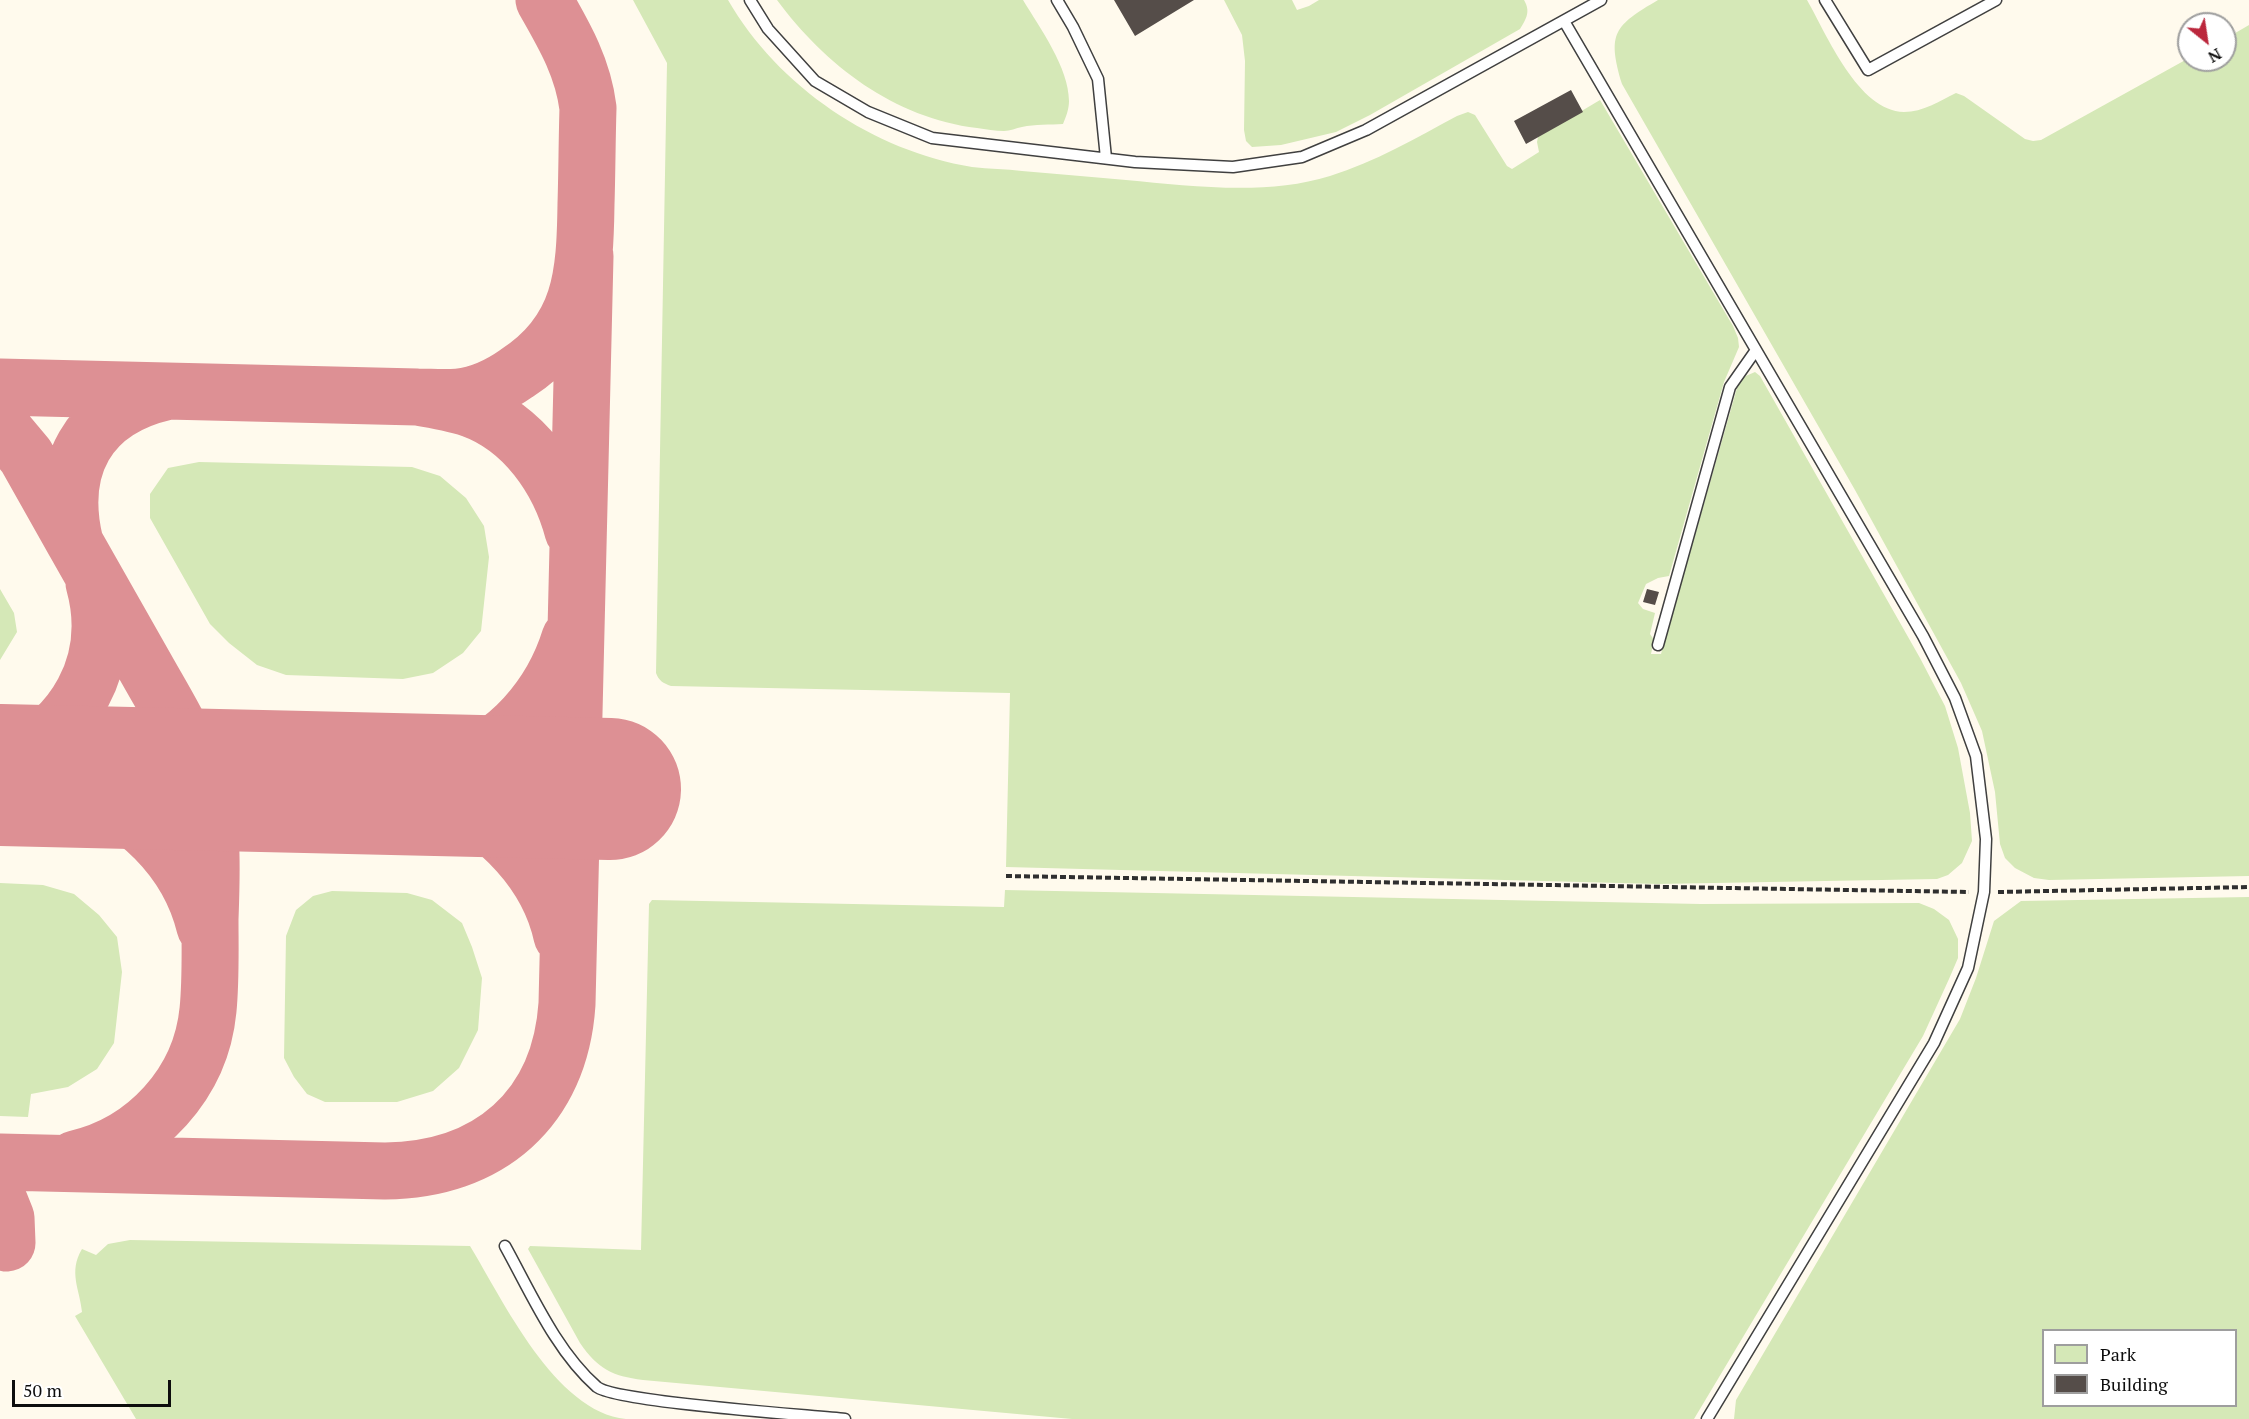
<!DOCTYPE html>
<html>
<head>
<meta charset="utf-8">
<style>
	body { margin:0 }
	#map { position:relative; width:2249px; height:1419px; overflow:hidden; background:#fffaed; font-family:"PT Serif",serif }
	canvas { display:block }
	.legend { position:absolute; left:2042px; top:1329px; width:195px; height:78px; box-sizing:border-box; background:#fff; border:2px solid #9e9e9e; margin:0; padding:8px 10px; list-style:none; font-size:18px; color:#0d0d0d }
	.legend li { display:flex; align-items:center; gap:12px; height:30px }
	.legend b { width:30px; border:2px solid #9e9e9e }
	.north { position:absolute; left:2177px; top:12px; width:60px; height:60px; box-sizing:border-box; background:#fff; border:2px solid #9e9e9e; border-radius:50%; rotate:150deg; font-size:16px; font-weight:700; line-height:24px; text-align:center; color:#0d0d0d }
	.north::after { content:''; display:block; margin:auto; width:21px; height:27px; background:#bb273c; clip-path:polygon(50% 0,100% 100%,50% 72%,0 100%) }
	.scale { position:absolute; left:12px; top:1380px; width:159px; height:27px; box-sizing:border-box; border:3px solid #0d0d0d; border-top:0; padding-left:8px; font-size:18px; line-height:21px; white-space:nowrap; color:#0d0d0d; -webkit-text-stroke:4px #fff; paint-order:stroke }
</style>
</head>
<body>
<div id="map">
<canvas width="2249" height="1419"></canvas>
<ul class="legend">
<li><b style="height:16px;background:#d5e8b7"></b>Park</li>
<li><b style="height:16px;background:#554d49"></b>Building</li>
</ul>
<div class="north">N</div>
<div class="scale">50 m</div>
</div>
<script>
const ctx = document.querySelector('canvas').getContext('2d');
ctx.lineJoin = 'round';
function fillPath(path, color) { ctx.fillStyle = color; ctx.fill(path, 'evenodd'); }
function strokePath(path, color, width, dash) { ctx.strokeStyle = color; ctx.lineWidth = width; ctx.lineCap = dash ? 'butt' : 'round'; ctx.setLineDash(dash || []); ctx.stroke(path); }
fillPath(new Path2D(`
	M 633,0 L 728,0 C 778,87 874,151 972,167 C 989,169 1006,169 1022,171 C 1057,174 1092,177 1126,180 C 1192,186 1266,196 1330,176 C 1375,162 1416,138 1457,116 L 1468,112 L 1475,115 L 1507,166 L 1512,169 L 1539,152 L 1537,142 L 1538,137 L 1600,100 L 1733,326 L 1738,338 L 1739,347 L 1724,382 L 1669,576 L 1658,578 L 1646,584 L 1638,603 L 1643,609 L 1655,613 L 1650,634 L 1654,640 L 1651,654 L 1661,654 L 1737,388 L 1741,378 L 1755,372 L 1760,376 L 1920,658 L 1945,706 L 1958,748 L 1970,813 L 1972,841 L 1962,863 L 1948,875 L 1937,879 L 1658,884 L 1006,867 L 1010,693 L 671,686 C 663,683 659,681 656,673 L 667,63 Z
	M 777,0 L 1023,0 C 1040,28 1069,68 1069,101 C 1069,109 1066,117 1063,124 C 1050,125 1035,124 1022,127 C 1016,128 1010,131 1004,131 C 995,131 986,129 977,128 C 894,118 825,65 777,0 Z
	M 1224,0 L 1292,0 L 1297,10 L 1309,6 L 1319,0 L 1524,0 C 1531,12 1526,19 1520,29 L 1370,115 L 1336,132 L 1281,145 L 1252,147 L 1246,141 L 1244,130 L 1245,61 L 1242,35 Z
	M 1658,0 L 1807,0 C 1827,35 1858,111 1904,112 C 1923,112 1940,101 1956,93 L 1964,96 L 2025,139 L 2033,141 L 2041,140 L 2189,58 L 2189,60 L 2225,60 L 2225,39 L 2249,25 L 2249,876 L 2049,880 L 2034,878 L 2015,868 L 2005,858 L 2000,844 L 1995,792 L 1982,731 L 1961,683 L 1855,490 L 1622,84 C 1607,33 1614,26 1658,0 Z
	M 199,462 L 412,467 L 440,476 L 466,498 L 484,526 L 489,557 L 481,631 L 463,653 L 433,673 L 403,679 L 286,675 L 257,665 L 229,643 L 210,624 L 150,518 L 150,494 L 168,468 Z
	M 0,589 L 14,613 L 17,632 L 0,660 Z
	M 0,883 L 43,885 L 74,894 L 99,915 L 117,937 L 122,972 L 114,1043 L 97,1069 L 68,1087 L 31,1094 L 28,1117 L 0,1116 Z
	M 1005,890 L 1701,904 L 1919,903 L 1934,909 L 1949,920 L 1958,939 L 1958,958 L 1949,979 L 1923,1036 L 1694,1419 L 1072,1419 L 643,1380 C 612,1376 598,1369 580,1343 L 528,1249 L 530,1246 L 641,1250 L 649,904 L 652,900 L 1004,907 Z
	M 332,891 L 407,893 L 432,900 L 462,923 L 472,947 L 482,978 L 478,1030 L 459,1068 L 433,1091 L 397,1102 L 325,1102 L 307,1094 L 294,1077 L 284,1058 L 286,936 L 296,910 L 313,896 Z
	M 2249,897 L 2249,1419 L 1734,1419 L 1736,1400 L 1960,1019 L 1976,978 L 1994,921 L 2021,901 ZM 2044,1330 L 2236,1330 L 2236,1406 L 2044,1406 Z
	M 130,1240 L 470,1246 C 503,1300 555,1412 626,1419 L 136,1419 L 75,1316 L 82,1312 C 80,1290 68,1272 82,1249 L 96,1255 L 108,1244 Z`), '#d5e8b7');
strokePath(new Path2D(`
	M 544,0 C 564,35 583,67 588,108 C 587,140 587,172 586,204 C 585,274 582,331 517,373 C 500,385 479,395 458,397 C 445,398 430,397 417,397 C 435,400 453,403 471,409 C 524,428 559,479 573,531
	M 0,387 L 417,397
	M 0,425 L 26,456 L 75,543 C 57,468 87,410 165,392
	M 0,762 C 75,735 116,662 94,583
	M 0,780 C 23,781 47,781 69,787 C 134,806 189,860 205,927
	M 562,936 C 549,874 498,821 440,796 C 416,786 385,786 359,783 C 389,778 420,775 449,766 C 508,748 552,696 570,638
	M 75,1159 C 146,1143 201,1083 208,1010 C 211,980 210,949 210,919 C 212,865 214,819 196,767 C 184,732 165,702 147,670 C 123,628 99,586 75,543
	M 0,1162 L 385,1171 C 489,1170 560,1109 567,1004 L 585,256
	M 0,1203 L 6,1218 L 7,1243`), '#dd9094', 57);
strokePath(new Path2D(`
	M 0,775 L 610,789`), '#dd9094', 142);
fillPath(new Path2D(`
	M 1114,0 L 1194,0 L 1135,36 Z
	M 1571,90 L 1583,112 L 1526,144 L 1514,121 Z
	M 1647,589 L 1659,592 L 1655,605 L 1643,602 Z`), '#554d49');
const lane = new Path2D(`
	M 750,0 L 768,29 L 815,81 L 868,112 L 932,138 L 1135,162 L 1233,167 L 1302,157 L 1366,130 L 1601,0
	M 1057,0 L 1073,27 L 1098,79 L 1106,158
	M 1825,0 L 1868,70 L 1996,0
	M 1564,21 L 1923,636 L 1955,698 L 1976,756 L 1986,839 L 1984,892 L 1968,968 L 1934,1043 L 1707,1419
	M 1658,645 L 1730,387 L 1756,350
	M 505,1246 C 531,1293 556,1351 597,1387 C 616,1402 808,1415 845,1419`);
strokePath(lane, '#404040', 13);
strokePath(new Path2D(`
	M 1006,876 L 1969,892
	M 1998,892 L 2249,887`), '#2f2f2f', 4, [6, 3]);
strokePath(lane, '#fff', 10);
</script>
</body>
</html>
